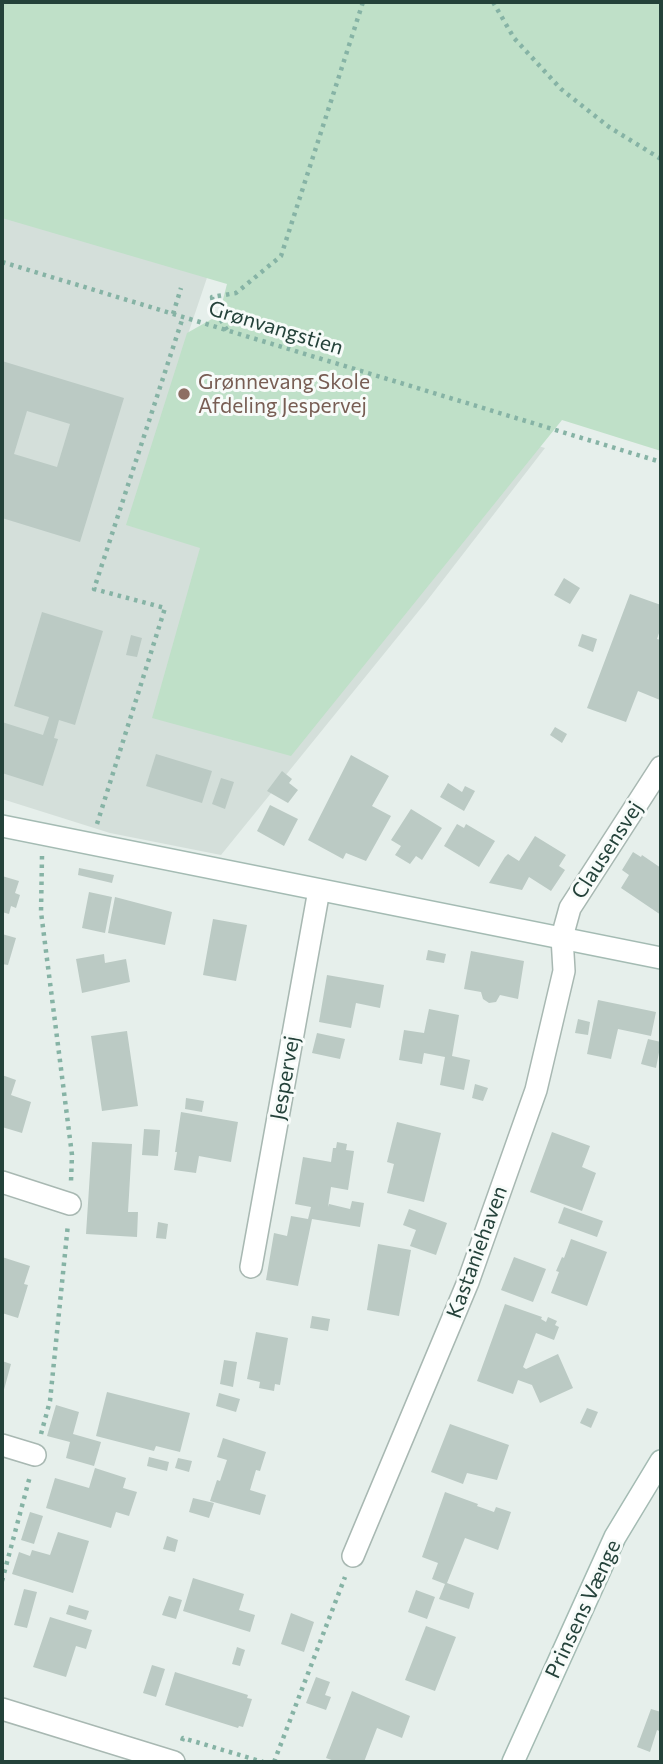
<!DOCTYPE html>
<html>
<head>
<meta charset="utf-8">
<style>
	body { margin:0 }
	#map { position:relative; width:663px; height:1764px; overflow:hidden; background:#e6efeb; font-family:Commissioner,sans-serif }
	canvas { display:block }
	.frame { position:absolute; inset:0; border:4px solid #24423a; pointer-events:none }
</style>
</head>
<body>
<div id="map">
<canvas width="663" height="1764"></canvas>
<div class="frame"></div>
</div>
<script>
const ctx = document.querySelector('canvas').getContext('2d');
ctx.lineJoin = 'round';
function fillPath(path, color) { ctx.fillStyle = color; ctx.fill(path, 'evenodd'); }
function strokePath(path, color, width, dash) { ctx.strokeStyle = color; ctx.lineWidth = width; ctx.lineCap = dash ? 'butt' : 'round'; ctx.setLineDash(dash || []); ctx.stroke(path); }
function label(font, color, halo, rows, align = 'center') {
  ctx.font = font + ' Commissioner,sans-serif'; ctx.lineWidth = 6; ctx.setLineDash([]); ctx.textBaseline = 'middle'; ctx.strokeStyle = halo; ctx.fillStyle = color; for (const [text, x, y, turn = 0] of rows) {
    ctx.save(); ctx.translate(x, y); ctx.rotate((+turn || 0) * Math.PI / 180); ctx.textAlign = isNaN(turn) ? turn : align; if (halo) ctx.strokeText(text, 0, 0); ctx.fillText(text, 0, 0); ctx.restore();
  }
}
fillPath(new Path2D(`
	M 2,2 L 300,2 L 186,340 L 545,448 L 426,602 L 221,855 L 110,833 L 2,799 Z`), '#d4dfda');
fillPath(new Path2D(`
	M 2,2 L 661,2 L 661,451 L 562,420 L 291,756 L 152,718 L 200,548 L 126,525 L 187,333 L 219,315 L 227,284 L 2,218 Z`), '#bfe0c8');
fillPath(new Path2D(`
	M 2,361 L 124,398 L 80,542 L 2,518 ZM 27,411 L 70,424 L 57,467 L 14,454 Z
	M 564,578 L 580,588 L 570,604 L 554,595 Z
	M 630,594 L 661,605 L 661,627 L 657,639 L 661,640 L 661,698 L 660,700 L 638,691 L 626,722 L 587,708 Z
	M 42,612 L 103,631 L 75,725 L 59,720 L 54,738 L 58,739 L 43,786 L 2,773 L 2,722 L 43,735 L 49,717 L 14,706 Z
	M 582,634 L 597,639 L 593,652 L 578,646 Z
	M 131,635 L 142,638 L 137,657 L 126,655 Z
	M 555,727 L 567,734 L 562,743 L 550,735 Z
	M 156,754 L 212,771 L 202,803 L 146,786 Z
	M 351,755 L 389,776 L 372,806 L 391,816 L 366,861 L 346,853 L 343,859 L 308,840 Z
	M 282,771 L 292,779 L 289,783 L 298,790 L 288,803 L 267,791 Z
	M 221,778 L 234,782 L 225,809 L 212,804 Z
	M 448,783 L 462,792 L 465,786 L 475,791 L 464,811 L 440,797 Z
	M 270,805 L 298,819 L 284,846 L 257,831 Z
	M 411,809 L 442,828 L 422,860 L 416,856 L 410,864 L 395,855 L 401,846 L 391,840 Z
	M 457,824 L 464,828 L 466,824 L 495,841 L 479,867 L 444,846 Z
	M 535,836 L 566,855 L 559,866 L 565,870 L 551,891 L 529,877 L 522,890 L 489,883 L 505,857 L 508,854 L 519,861 Z
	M 633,852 L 641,857 L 642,855 L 661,868 L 661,915 L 621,888 L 629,875 L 622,870 Z
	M 79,868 L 114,875 L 112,883 L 78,875 Z
	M 2,876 L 19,881 L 15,893 L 20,895 L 16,908 L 11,906 L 9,914 L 2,912 Z
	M 89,892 L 112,897 L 105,933 L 82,928 Z
	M 115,897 L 172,912 L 165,945 L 108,933 Z
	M 213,919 L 247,925 L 236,981 L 203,975 Z
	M 2,934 L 16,938 L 8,965 L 2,964 Z
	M 428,950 L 446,954 L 444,963 L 426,960 Z
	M 471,951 L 524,961 L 518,999 L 500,995 L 496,1002 L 489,1003 L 483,999 L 481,992 L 464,989 Z
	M 104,954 L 105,963 L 126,959 L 130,982 L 82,993 L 76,959 Z
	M 327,975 L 384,985 L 380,1008 L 356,1003 L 351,1028 L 319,1022 Z
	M 598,1000 L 656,1012 L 651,1036 L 618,1029 L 611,1059 L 587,1054 Z
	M 429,1009 L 459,1015 L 452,1056 L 470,1060 L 464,1090 L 440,1085 L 445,1057 L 424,1053 L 422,1064 L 399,1060 L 404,1030 L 424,1033 Z
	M 578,1019 L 590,1022 L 588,1035 L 575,1033 Z
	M 127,1031 L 138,1106 L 102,1111 L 91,1036 Z
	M 317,1033 L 345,1039 L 340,1059 L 312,1053 Z
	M 648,1039 L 661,1042 L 656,1068 L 641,1064 Z
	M 2,1075 L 16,1080 L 11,1095 L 31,1102 L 22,1133 L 2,1127 Z
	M 475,1084 L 488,1088 L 483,1101 L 472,1098 Z
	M 186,1098 L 204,1101 L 202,1112 L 185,1109 Z
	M 181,1112 L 238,1122 L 231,1162 L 199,1156 L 196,1173 L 174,1170 L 177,1152 L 175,1152 Z
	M 397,1122 L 441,1133 L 424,1202 L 387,1193 L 394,1164 L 387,1162 Z
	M 144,1129 L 160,1130 L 158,1156 L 142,1155 Z
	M 552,1132 L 590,1146 L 582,1167 L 596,1173 L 582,1211 L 530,1192 Z
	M 92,1142 L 132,1144 L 128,1212 L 138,1212 L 137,1237 L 86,1234 Z
	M 337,1142 L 347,1144 L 346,1150 L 354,1151 L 348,1190 L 331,1187 L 328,1207 L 329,1204 L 350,1209 L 352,1201 L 364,1203 L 360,1227 L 312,1219 L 298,1286 L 266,1280 L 274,1233 L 287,1236 L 291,1216 L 308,1219 L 311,1207 L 295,1204 L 303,1157 L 331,1162 L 333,1148 L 336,1148 Z
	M 564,1207 L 603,1221 L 597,1237 L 558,1223 Z
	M 409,1209 L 447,1223 L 436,1255 L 410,1246 L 416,1230 L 403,1225 Z
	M 158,1222 L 168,1224 L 166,1239 L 156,1238 Z
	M 571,1239 L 607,1252 L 587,1306 L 551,1293 L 559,1272 L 556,1271 L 562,1257 L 564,1258 Z
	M 378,1244 L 411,1250 L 399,1316 L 367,1310 Z
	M 2,1257 L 30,1266 L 24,1284 L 28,1285 L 18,1318 L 2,1313 Z
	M 514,1257 L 546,1269 L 533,1302 L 501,1290 Z
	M 505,1304 L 542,1317 L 541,1319 L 546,1322 L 548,1317 L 557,1321 L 555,1325 L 559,1327 L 554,1340 L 536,1333 L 523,1367 L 526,1369 L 558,1354 L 573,1388 L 540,1403 L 532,1385 L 518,1380 L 513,1394 L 477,1381 Z
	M 312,1316 L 330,1319 L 328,1331 L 310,1328 Z
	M 256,1332 L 288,1338 L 280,1385 L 275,1384 L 274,1391 L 259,1388 L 260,1382 L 247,1379 Z
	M 224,1360 L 237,1362 L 233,1387 L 220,1384 Z
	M 2,1361 L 11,1364 L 2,1397 Z
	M 107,1392 L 190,1413 L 180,1452 L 156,1446 L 154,1451 L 96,1436 Z
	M 219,1393 L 240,1399 L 236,1412 L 216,1406 Z
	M 56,1405 L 79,1412 L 73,1434 L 101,1442 L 94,1466 L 66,1458 L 70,1442 L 47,1436 Z
	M 587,1408 L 598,1412 L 591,1428 L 580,1423 Z
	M 450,1424 L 509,1445 L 497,1480 L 467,1473 L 463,1484 L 431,1472 Z
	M 223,1438 L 266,1452 L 260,1471 L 256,1470 L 250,1490 L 266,1495 L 260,1515 L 210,1501 L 217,1480 L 220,1481 L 227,1460 L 217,1457 Z
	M 149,1457 L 169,1462 L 167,1471 L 147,1466 Z
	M 178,1458 L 192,1461 L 189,1472 L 175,1468 Z
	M 95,1468 L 126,1478 L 123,1488 L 137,1492 L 129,1516 L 116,1512 L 111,1528 L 46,1508 L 55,1478 L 89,1488 Z
	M 445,1492 L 478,1504 L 477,1506 L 494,1512 L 496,1507 L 511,1512 L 498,1550 L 465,1538 L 447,1583 L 474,1593 L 469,1609 L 439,1599 L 445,1584 L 432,1579 L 438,1563 L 422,1557 Z
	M 193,1498 L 214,1503 L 209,1518 L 189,1512 Z
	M 30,1512 L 43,1516 L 34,1544 L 21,1540 Z
	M 58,1532 L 89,1541 L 73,1593 L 12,1574 L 19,1552 L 30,1556 L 32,1550 L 50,1555 Z
	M 167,1536 L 178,1540 L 175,1552 L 163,1549 Z
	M 193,1578 L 244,1594 L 239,1610 L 255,1615 L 250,1632 L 183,1611 Z
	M 24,1589 L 37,1592 L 27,1628 L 14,1625 Z
	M 416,1590 L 435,1597 L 427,1619 L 408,1612 Z
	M 169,1596 L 182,1600 L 176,1619 L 162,1615 Z
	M 69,1605 L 89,1611 L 86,1620 L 66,1614 Z
	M 291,1613 L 314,1622 L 304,1652 L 281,1644 Z
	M 50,1617 L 92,1630 L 86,1649 L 76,1646 L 66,1677 L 33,1667 Z
	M 426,1626 L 456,1637 L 435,1691 L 405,1680 Z
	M 237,1647 L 245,1650 L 240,1666 L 232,1664 Z
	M 152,1665 L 165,1669 L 156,1697 L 143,1693 Z
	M 175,1672 L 248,1695 L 247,1698 L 252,1699 L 243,1727 L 239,1726 L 238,1728 L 165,1705 Z
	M 316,1677 L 330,1682 L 325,1695 L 331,1697 L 326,1710 L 306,1703 Z
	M 352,1691 L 410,1716 L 402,1738 L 377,1728 L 364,1762 L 337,1762 L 326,1758 Z
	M 651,1709 L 661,1712 L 661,1732 L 657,1730 L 650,1752 L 637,1747 Z`), '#bbcac4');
const street = new Path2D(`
	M 2,1182 L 70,1204
	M 251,1267 L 319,890
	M 2,1445 L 35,1455
	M 353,1556 L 468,1282 L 536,1090 L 564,971 L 562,937 L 570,908 L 661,767
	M 2,1709 L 174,1762`);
const secondary = new Path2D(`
	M 2,826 L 661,958
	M 513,1762 L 615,1537 L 661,1461`);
strokePath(street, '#a8b8b2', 24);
strokePath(secondary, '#a4bbb3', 24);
strokePath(new Path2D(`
	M 493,2 L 514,38 L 561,89 L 609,127 L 661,159
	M 2,262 L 661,462
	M 173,314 L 181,288
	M 227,330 L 214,309 L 212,297 L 236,293 L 281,256 L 363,2
	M 97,824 L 165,608 L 94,589 L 183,317
	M 42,856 L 41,912 L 72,1155 L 71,1181
	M 41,1434 L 50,1401 L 68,1224
	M 2,1581 L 30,1476
	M 182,1741 L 183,1738 L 263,1762
	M 274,1762 L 345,1577`), '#86b3a5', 4.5, [3.5, 5]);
strokePath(street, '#fff', 21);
strokePath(secondary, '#fff', 21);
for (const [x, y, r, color] of [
	[184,394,7,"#8d6e63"]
]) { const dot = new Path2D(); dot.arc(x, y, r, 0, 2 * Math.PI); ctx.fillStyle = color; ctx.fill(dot); strokePath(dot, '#f7fbf9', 2.5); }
label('21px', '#24423a', '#f7fbf9', [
	["Grønvangstien",276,328,17],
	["Clausensvej",607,850,-57],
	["Jespervej",285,1078,-80],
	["Kastaniehaven",477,1252,-70],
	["Prinsens Vænge",583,1609,-65]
]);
label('21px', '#785e54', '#f7fbf9', [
	["Grønnevang Skole",198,382],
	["Afdeling Jespervej",198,406]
], 'left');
</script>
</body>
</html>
